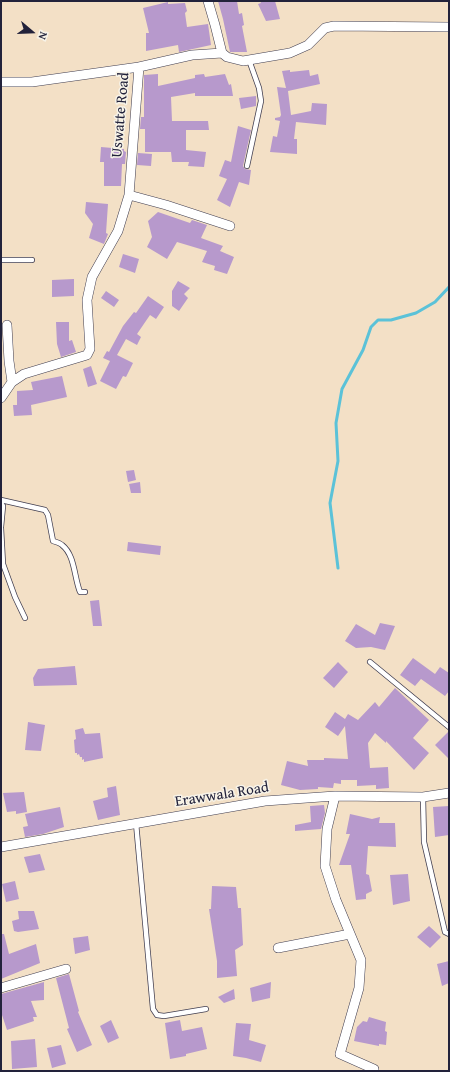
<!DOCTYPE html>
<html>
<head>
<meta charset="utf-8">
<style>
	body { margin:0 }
	#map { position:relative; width:450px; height:1072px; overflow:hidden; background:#f3e0c6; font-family:"Gentium Book Plus",serif }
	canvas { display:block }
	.frame { position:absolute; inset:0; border:2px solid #22223b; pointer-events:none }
	.north { position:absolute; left:12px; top:12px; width:40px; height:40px; -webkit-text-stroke:3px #f7f3e8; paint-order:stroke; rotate:109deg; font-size:11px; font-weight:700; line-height:16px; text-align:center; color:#22223b }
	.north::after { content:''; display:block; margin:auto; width:14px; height:18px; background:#22223b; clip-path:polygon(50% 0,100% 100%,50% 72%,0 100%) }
</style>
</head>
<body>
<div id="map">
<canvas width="450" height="1072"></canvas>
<div class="frame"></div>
<div class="north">N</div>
</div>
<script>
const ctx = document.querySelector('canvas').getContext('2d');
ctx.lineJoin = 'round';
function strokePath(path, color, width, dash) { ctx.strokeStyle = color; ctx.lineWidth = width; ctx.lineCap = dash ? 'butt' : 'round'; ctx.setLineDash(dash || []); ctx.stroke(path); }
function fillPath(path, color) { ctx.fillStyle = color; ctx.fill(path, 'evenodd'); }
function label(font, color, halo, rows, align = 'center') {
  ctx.font = font + ' "Gentium Book Plus",serif'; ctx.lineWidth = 3; ctx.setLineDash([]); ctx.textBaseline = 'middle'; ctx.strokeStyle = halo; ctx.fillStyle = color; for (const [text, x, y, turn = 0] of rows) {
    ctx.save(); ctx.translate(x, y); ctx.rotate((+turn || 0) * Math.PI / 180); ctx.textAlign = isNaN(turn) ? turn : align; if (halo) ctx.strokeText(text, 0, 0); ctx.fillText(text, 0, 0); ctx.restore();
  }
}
strokePath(new Path2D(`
	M 338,568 L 330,503 L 338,461 L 336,423 L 342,389 L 363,350 L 371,327 L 378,320 L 391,320 L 416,313 L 435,302 L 449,287`), '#5bc2d8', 3);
fillPath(new Path2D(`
	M 218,1 L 237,1 L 239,14 L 242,13 L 244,25 L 242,26 L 247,52 L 230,52 L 223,19 Z
	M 260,1 L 275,1 L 280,19 L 266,21 L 258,4 L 261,3 Z
	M 168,2 L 168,4 L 185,3 L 187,11 L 185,13 L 187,27 L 208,24 L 211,45 L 179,52 L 178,45 L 146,51 L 146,33 L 149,33 L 143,8 Z
	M 290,70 L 290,72 L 309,70 L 310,76 L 318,74 L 320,84 L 288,91 L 291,115 L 311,111 L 312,103 L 327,104 L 326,125 L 296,122 L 294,139 L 297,139 L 297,154 L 270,152 L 273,136 L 277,137 L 280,121 L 275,120 L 275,118 L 280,117 L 281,115 L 277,87 L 286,88 L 282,71 Z
	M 158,74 L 158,86 L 195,78 L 195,75 L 204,74 L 205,77 L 225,74 L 229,85 L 231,84 L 233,96 L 195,96 L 195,93 L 171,97 L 172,121 L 208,121 L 209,130 L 186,130 L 186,150 L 206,152 L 204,167 L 188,166 L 189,162 L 172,162 L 171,152 L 145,152 L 145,129 L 140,129 L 141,117 L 144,117 L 144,75 Z
	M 256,96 L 256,106 L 241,109 L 239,98 Z
	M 238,126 L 251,130 L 243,166 L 245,169 L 251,170 L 249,185 L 239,182 L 230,207 L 217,200 L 227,179 L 219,176 L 225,160 L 231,162 Z
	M 101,147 L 124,149 L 124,151 L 126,152 L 125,164 L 122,164 L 121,186 L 104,186 L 104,162 L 100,162 Z
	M 138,153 L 152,154 L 151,166 L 137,165 Z
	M 86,202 L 108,204 L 106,233 L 108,234 L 104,244 L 89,238 L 93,224 L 85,213 Z
	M 158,212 L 190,223 L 192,220 L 207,225 L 201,238 L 223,246 L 220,251 L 234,257 L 227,274 L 214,270 L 215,266 L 202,262 L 207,251 L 177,242 L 167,259 L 147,247 L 152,237 L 148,221 Z
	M 123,254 L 139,259 L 135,273 L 119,267 Z
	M 74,279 L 74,296 L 52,297 L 52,280 Z
	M 178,281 L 190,288 L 184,294 L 188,298 L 179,311 L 172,306 L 172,291 Z
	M 106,291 L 119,300 L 114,307 L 101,298 Z
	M 148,296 L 164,307 L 156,319 L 150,315 L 137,334 L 141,337 L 137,345 L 126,339 L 117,355 L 133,363 L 126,377 L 123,376 L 116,389 L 100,381 L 110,361 L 103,358 L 107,351 L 109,352 L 123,326 L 134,312 L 136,313 Z
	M 56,322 L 69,322 L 69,341 L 72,340 L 76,352 L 61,357 L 57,344 Z
	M 91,366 L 97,384 L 88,387 L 83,369 Z
	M 62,376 L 67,397 L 31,405 L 32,415 L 14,416 L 13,405 L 17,405 L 17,391 L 33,390 L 31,382 Z
	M 134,470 L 136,480 L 128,482 L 126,471 Z
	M 140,482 L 141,493 L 131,493 L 129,484 Z
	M 128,542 L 161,546 L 160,555 L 127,551 Z
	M 99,600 L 102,626 L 93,626 L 90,601 Z
	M 380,623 L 395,626 L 385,650 L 371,647 L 356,648 L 345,641 L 356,624 L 375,635 Z
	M 413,658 L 435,674 L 440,667 L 449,673 L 449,691 L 445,696 L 421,679 L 415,686 L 400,675 Z
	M 338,662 L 348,672 L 334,688 L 323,678 Z
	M 75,666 L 77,685 L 34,686 L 33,678 L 38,669 Z
	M 395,688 L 429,720 L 413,738 L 429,753 L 414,770 L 386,741 L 386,743 L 375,733 L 368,743 L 370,768 L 388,767 L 389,788 L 376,789 L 376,785 L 357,786 L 357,780 L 341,780 L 341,784 L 334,783 L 333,788 L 318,787 L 318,789 L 300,790 L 281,785 L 287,761 L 308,766 L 307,760 L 324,760 L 324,758 L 348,759 L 345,726 L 338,736 L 325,727 L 335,712 L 345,719 L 348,714 L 358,720 L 375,702 L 379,707 Z
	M 28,722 L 45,725 L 41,751 L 25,750 Z
	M 83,728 L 85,734 L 100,733 L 103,758 L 84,762 L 84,759 L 82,760 L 82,757 L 80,757 L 79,754 L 77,755 L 77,753 L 75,753 L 74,740 L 76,739 L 75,730 Z
	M 449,731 L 449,759 L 435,745 Z
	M 116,786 L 120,815 L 98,820 L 93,801 L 108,797 L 107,788 Z
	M 24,792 L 27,812 L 16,814 L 16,811 L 7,812 L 3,793 Z
	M 324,805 L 325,813 L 321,829 L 295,831 L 295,825 L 311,822 L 310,806 Z
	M 449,806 L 449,835 L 435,837 L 433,807 Z
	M 60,807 L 64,827 L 43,834 L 25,837 L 23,827 L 28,826 L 25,814 Z
	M 350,814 L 372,819 L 380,817 L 379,823 L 395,823 L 396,847 L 368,846 L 366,874 L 369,875 L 372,891 L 366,894 L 366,899 L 356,900 L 351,865 L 339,865 L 350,834 L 346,834 Z
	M 40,854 L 45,870 L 29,873 L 24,857 Z
	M 408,874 L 410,901 L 393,905 L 390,875 Z
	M 15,881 L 19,899 L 6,902 L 2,884 Z
	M 212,886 L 236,887 L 238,908 L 241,908 L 243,945 L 235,950 L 237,976 L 217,978 L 217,961 L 209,909 L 211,909 Z
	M 18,911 L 34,911 L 39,929 L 18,932 L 14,931 L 12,921 L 19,919 Z
	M 429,926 L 441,937 L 430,948 L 417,937 Z
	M 1,934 L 4,934 L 9,954 L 36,944 L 40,963 L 1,979 Z
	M 88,936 L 90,950 L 75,954 L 73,938 Z
	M 449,961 L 449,983 L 442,986 L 437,964 Z
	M 69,974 L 79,1011 L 78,1012 L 92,1045 L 77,1052 L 67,1029 L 69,1028 L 56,978 Z
	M 44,982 L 44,1000 L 31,1001 L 37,1017 L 33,1017 L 34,1021 L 7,1030 L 1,1012 L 1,994 Z
	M 271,982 L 270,998 L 252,1002 L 250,988 Z
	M 234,989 L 235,999 L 224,1003 L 218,997 Z
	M 369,1017 L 386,1022 L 385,1031 L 387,1032 L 386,1045 L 379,1044 L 379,1046 L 354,1041 L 357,1027 L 363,1021 L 367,1022 Z
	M 111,1020 L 119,1038 L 108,1043 L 100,1026 Z
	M 180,1020 L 182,1031 L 202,1027 L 207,1049 L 186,1054 L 186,1056 L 170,1059 L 165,1023 Z
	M 236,1023 L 251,1024 L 249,1040 L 266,1045 L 261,1062 L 246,1058 L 233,1056 Z
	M 35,1039 L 37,1067 L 12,1069 L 11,1041 Z
	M 61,1045 L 66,1064 L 52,1068 L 47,1048 Z`), '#b799cc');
const service = new Path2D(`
	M 247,166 L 261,101 L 259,88 L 249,60
	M 1,260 L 32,260
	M 1,500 L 45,510 L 48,515 L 53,541 C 56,542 60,543 62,545 C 75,555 74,577 80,592 L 85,592
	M 1,503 L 3,506 L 1,527
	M 1,528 L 3,564 L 15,597 L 25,618
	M 370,662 L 449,727
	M 423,797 L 424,842 L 445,932 L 449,934
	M 136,823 L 153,1009 L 157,1015 L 164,1016 L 206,1009`);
const minor = new Path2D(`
	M 208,1 L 215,25 L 222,53
	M 1,82 L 32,82 L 139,67
	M 129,195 L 166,205 L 230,226
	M 7,325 L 9,361 L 12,382
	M 1,398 L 12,382 L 24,374 L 87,355 L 90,349 L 87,300 L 92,277 L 118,231 L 129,195 L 139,67 L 192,55 L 222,53 L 227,57 L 243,61 L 290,53 L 308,45 L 325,28 L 334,26 L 449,27
	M 335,796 L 327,829 L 325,866 L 336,900 L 361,960 L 359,988 L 340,1054 L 374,1069 L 374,1071
	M 1,847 L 265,801 L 335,796 L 423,797 L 449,793
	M 278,948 L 350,934
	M 1,988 L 66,969`);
strokePath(service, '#413e50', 6);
strokePath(minor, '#413e50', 10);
strokePath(service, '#fff', 4.5);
strokePath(minor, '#fff', 9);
label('15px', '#22223b', '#f7f3e8', [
	["Uswatte Road",121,115,-85],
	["Erawwala Road",222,795,-9]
]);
</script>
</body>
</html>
